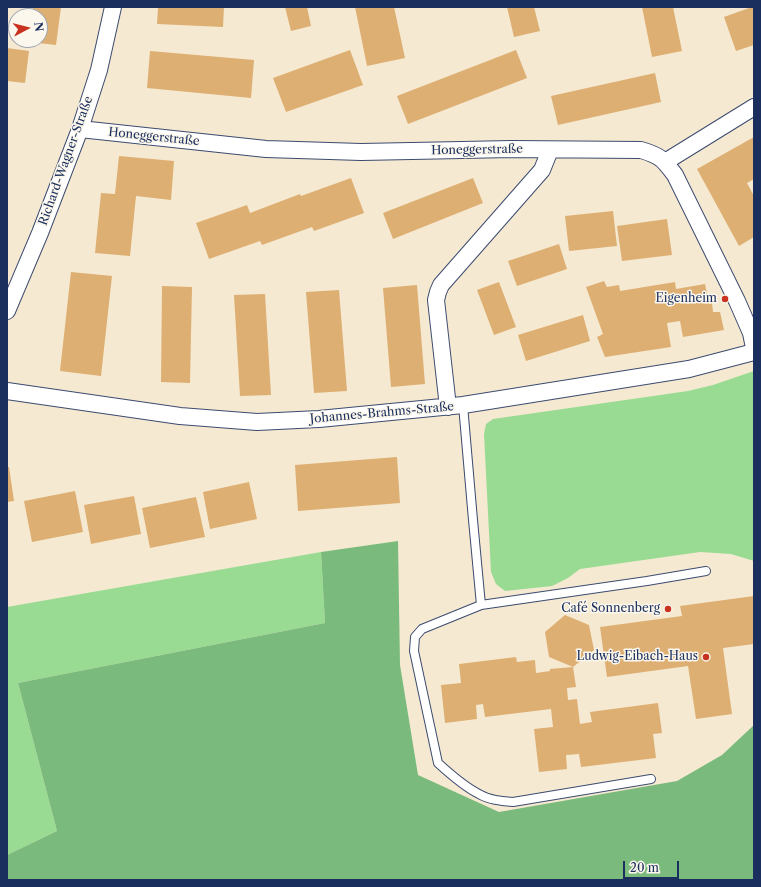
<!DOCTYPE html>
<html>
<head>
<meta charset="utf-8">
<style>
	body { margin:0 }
	#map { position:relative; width:761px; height:887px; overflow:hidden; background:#f5e9d1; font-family:"Libre Caslon Text",serif }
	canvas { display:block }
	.frame { position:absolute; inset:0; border:8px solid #1b2f5e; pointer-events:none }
	.north { position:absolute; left:8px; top:8px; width:40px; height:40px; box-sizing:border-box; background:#fbf7ec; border:1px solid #a1a7b3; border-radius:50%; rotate:83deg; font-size:11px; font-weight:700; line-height:16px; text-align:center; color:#1b2f5e }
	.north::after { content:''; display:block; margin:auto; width:14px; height:18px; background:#c8321e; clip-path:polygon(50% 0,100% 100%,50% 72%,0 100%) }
	.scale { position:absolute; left:623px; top:861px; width:56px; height:18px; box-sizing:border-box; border:2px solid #1b2f5e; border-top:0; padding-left:5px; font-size:12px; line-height:14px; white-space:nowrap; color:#1b2f5e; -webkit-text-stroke:3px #fbf7ec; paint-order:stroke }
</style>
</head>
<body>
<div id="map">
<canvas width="761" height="887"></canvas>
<div class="frame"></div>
<div class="north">N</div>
<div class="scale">20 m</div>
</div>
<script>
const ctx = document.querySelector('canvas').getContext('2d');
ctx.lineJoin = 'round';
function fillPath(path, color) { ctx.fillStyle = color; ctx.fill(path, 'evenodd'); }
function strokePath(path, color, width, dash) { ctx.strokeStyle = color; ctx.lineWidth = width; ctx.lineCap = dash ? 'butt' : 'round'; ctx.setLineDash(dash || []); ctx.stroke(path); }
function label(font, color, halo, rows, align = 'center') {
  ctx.font = font + ' "Libre Caslon Text",serif'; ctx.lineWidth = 3; ctx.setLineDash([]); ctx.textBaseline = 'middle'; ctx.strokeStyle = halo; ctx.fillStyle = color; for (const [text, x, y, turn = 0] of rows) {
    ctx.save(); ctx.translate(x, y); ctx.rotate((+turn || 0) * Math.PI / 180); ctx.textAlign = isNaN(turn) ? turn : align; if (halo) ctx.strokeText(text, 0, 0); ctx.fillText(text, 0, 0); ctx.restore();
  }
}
fillPath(new Path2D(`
	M 754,371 L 754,561 L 731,554 L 700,552 L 580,569 L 568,578 L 552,586 L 505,591 L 496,584 L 491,572 L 484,434 L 486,424 L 493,419 L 688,391 L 713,385 Z
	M 321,552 L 325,623 L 18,683 L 57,831 L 7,855 L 7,607 Z`), '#99db93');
fillPath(new Path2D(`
	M 398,541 L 400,665 L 418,775 L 499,812 L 677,781 L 722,755 L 754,725 L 754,880 L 7,880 L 7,855 L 57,831 L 18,683 L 325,623 L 321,552 Z`), '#7abb7d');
fillPath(new Path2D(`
	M 33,7 L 61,7 L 56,45 L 29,42 L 29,40 L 40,40 L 40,16 L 32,16 Z
	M 158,7 L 224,7 L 223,27 L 157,24 Z
	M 285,7 L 307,7 L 311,26 L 291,31 Z
	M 355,7 L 394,7 L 405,58 L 367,66 Z
	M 507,7 L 534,7 L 540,31 L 514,37 Z
	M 642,7 L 673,7 L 682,51 L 652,57 Z
	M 752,7 L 754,7 L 754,45 L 736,51 L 724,17 Z
	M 7,48 L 29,51 L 25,83 L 7,81 Z
	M 350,50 L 363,85 L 286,112 L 273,78 Z
	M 516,50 L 527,78 L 408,124 L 397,96 Z
	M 150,51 L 254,60 L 251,98 L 147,88 Z
	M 655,73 L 661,102 L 558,125 L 551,96 Z
	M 754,137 L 754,179 L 747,183 L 754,196 L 754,237 L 739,246 L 697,169 Z
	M 119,156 L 174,161 L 171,200 L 136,196 L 130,256 L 95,253 L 101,193 L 115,194 Z
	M 351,178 L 364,213 L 314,231 L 312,227 L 262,245 L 260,241 L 209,259 L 196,223 L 247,205 L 250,213 L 300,194 L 301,196 Z
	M 473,178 L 483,203 L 393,239 L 383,213 Z
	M 613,211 L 617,246 L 569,251 L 565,216 Z
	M 667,219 L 672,255 L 622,261 L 617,226 Z
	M 559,244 L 567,269 L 517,286 L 508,261 Z
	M 71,272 L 112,276 L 101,376 L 60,371 Z
	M 604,281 L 607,287 L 619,285 L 620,291 L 675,282 L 676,289 L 705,284 L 709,304 L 712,303 L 713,312 L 720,312 L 724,330 L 683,337 L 680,321 L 667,323 L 671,347 L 605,357 L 597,337 L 603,334 L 586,287 Z
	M 499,282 L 516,327 L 494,335 L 477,290 Z
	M 417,285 L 425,384 L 391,387 L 383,288 Z
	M 162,286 L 192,287 L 190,383 L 161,382 Z
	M 339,290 L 347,391 L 314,393 L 306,292 Z
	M 265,294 L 271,395 L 240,396 L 234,295 Z
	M 583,315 L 590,341 L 526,361 L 518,335 Z
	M 397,457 L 400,503 L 298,511 L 295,465 Z
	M 7,467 L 9,467 L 14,501 L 7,502 Z
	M 249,482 L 257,519 L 210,529 L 203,492 Z
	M 75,491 L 83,532 L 32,542 L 24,501 Z
	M 134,496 L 141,534 L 91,544 L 84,505 Z
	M 196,497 L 205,537 L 150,548 L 142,508 Z
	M 754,596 L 754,644 L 723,648 L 732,714 L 696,719 L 688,666 L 607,677 L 600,627 L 682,616 L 680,606 Z
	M 565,615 L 589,625 L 594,650 L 573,667 L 576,687 L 567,688 L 568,700 L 577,699 L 580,724 L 592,722 L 590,712 L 658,703 L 662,733 L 653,734 L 656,758 L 581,767 L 579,754 L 566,755 L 567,769 L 539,772 L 534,729 L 553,727 L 551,709 L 485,717 L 483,704 L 476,705 L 477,719 L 445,723 L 441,685 L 461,683 L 459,664 L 516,657 L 517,662 L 535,660 L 536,673 L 550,671 L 550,669 L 573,667 L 549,657 L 545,632 Z`), '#deaf72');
const service = new Path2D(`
	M 463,405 L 473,520 L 481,605 L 422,629 L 415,637 L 414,651 L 438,763 C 450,774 465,787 479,794 C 489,800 501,801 513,802 L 651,779
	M 481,605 L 647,581 L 706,571`);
const minor = new Path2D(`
	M 80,129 L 266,149 L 361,152 L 512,149 L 641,150 C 661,156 663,159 675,175 L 737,301 L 751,333 L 754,348
	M 665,162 L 754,107
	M 7,311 L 40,233 L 80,129 L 99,70 L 113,7
	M 7,391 L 180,416 L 257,422 L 319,419 L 463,405 L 689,369 L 754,352
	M 448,407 L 436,300 L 438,292 L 441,285 L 542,170 L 550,150`);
strokePath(service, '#3c4b6f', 10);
strokePath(minor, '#3c4b6f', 18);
strokePath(service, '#fff', 8);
strokePath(minor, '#fff', 16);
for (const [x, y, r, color] of [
	[725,299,4,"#c8321e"],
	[668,609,4,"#c8321e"],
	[706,657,4,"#c8321e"]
]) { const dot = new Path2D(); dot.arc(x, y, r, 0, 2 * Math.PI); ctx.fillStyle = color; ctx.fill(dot); strokePath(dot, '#fbf7ec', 1.5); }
label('12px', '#1b2f5e', '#fbf7ec', [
	["Honeggerstraße",154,137,6],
	["Honeggerstraße",477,150,-1],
	["Richard-Wagner-Straße",66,161,-70],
	["Johannes-Brahms-Straße",382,413,-5]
]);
label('12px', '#1b2f5e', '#fbf7ec', [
	["Eigenheim",717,299],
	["Café Sonnenberg",660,609],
	["Ludwig-Eibach-Haus",698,657]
], 'right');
</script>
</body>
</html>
